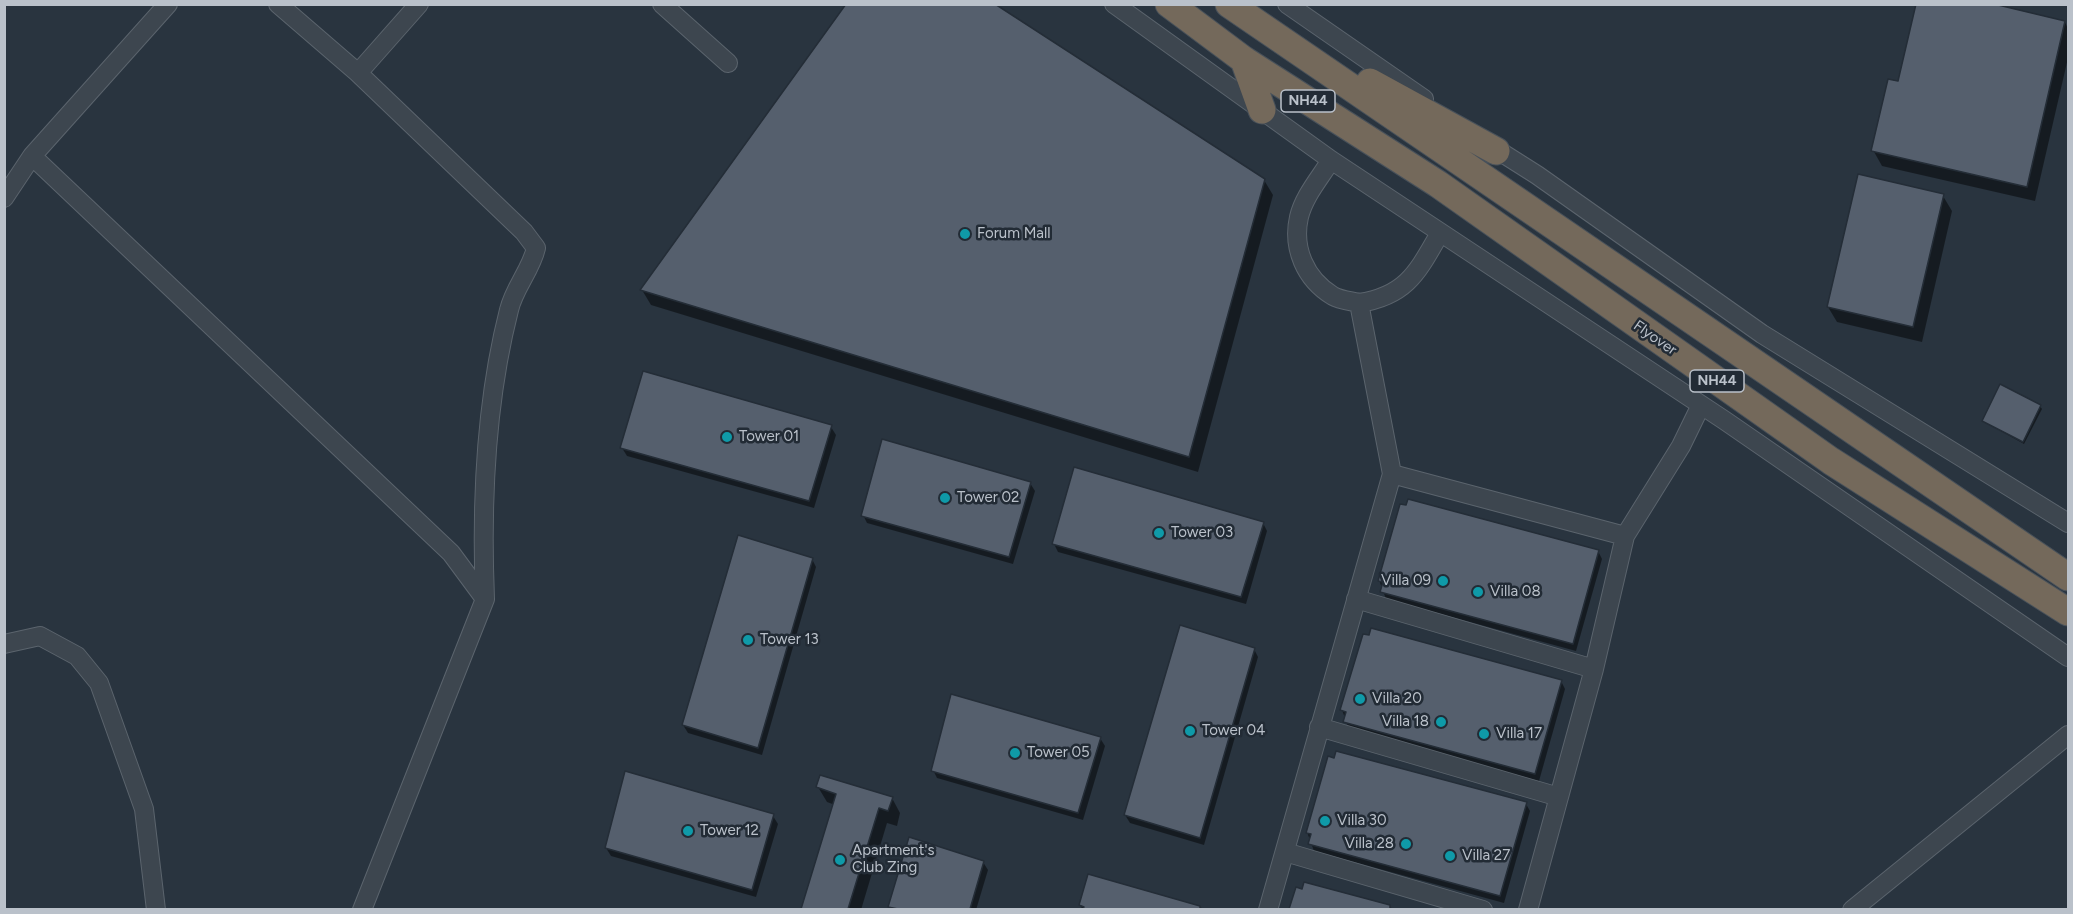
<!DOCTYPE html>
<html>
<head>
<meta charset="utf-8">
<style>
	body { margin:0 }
	#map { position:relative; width:2073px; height:914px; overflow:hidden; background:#29343f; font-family:Figtree,sans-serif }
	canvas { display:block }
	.frame { position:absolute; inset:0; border:6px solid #bac1ca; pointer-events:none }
</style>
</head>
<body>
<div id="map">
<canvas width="2073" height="914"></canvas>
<div class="frame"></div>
</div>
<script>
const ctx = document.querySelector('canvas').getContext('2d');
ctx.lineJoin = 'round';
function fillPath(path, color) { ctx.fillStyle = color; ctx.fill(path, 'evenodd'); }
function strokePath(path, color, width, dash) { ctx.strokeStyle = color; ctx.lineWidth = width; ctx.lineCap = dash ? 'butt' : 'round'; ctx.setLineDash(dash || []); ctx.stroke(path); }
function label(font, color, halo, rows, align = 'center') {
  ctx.font = font + ' Figtree,sans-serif'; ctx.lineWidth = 5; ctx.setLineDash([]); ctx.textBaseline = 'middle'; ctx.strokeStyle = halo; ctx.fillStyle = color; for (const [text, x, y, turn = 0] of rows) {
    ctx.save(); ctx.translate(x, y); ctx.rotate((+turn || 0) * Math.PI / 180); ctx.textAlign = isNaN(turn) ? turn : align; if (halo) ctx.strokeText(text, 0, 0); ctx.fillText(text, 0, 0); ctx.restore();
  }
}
fillPath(new Path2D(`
	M 2065,22 L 2068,29 L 2068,58 L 2035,201 L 1882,166 L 1873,150 L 1899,83 Z
	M 1264,180 L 1273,195 L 1198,472 L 651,305 L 642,290 Z
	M 1943,196 L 1952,211 L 1922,342 L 1837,322 L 1828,307 Z
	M 2040,406 L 2042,409 L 2024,444 L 1983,421 Z
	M 831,427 L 836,435 L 814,508 L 627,456 L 622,448 Z
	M 1030,483 L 1035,491 L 1013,564 L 867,523 L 863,515 Z
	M 1263,523 L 1267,531 L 1246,604 L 1058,552 L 1054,544 Z
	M 1598,551 L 1602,559 L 1576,651 L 1386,599 L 1379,580 Z
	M 812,559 L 816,567 L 762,755 L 688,733 L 683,725 Z
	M 1254,649 L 1258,657 L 1204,845 L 1130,823 L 1125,815 Z
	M 1561,681 L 1565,689 L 1539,781 L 1349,729 L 1342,710 Z
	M 1100,738 L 1105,746 L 1083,820 L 937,778 L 933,770 Z
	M 1335,759 L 1526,804 L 1530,811 L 1504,903 L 1314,851 L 1307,832 Z
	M 818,787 L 892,798 L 900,813 L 897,826 L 887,823 L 861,910 L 803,910 L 835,805 L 827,802 Z
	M 773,816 L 778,824 L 756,897 L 611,856 L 606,848 Z
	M 910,839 L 983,862 L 988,870 L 976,910 L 890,910 Z
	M 1089,876 L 1209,910 L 1083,910 L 1080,905 Z
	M 1305,884 L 1399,910 L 1291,910 L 1297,889 L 1303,891 Z`), '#0007');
const building = new Path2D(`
	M 846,4 L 995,4 L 1265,179 L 1189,457 L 640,290 Z
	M 1916,4 L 1994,4 L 2065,21 L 2027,187 L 1871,151 L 1888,79 L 1898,81 Z
	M 1858,174 L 1944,194 L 1913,327 L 1827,307 Z
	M 643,371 L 832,425 L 809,501 L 620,448 Z
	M 2000,384 L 2041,405 L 2023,442 L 1982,421 Z
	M 882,439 L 1031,482 L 1009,557 L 861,516 Z
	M 1074,467 L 1264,522 L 1241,597 L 1052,544 Z
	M 1408,499 L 1599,550 L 1573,644 L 1380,592 L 1383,582 L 1378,581 L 1400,504 L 1406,505 Z
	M 738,535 L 813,558 L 758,748 L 682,725 Z
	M 1180,625 L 1255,648 L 1200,838 L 1124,815 Z
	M 1371,628 L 1562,680 L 1535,774 L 1343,722 L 1346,712 L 1340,710 L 1363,634 L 1369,635 Z
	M 951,694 L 1101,737 L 1078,813 L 931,771 Z
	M 1336,751 L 1527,802 L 1500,896 L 1308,844 L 1311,834 L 1306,833 L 1328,756 L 1334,758 Z
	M 625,771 L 774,814 L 752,890 L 605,848 Z
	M 820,775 L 893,797 L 888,811 L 879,808 L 848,909 L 801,909 L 836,794 L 816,787 Z
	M 909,837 L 984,861 L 970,909 L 898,909 L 888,907 Z
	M 1088,874 L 1200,906 L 1200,909 L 1083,909 L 1084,907 L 1079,905 Z
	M 1304,882 L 1390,905 L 1390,909 L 1289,909 L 1296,887 L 1302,889 Z`);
fillPath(building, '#555f6d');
strokePath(building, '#242d37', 1.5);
const minor = new Path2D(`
	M 168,4 L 32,156 L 451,553 L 485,599 L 362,910
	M 278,4 L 358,73 L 524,232 L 536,248 C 531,270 514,288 509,310 C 485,404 481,503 485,599
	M 662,4 L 728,63
	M 1114,4 L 1331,160 L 1724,420 L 2068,657
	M 1287,4 L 1424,99
	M 358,73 L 419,4
	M 1488,144 L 1537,175 L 1762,334 L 2068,523
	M 1331,160 C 1320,178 1304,196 1299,217 C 1292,248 1305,279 1333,296 C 1340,300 1351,301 1359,303
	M 4,198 L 32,156
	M 1392,474 L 1625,536
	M 1356,599 L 1594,669
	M 4,644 L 40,636 L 77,656 L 99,683 L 144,809 L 156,910
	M 1319,727 L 1559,797
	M 1285,852 L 1483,910
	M 1268,910 L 1392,474 L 1359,303 C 1407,296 1418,271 1440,233
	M 1528,910 L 1594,669 L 1625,536 L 1681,446 L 1701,405
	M 1852,910 L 2068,735`);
const highway = new Path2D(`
	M 1169,4 L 1244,60 L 1438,184 L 1831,461 L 2068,612
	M 1229,4 L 2068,577
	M 1244,60 L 1262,110
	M 1370,82 L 1496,151`);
strokePath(minor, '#5b646d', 20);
strokePath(highway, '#48515a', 29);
strokePath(minor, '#3d464f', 18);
strokePath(highway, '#74695b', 27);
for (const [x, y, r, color] of [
	[965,234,6,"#0f9aa8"],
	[727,437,6,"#0f9aa8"],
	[945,498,6,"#0f9aa8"],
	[1159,533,6,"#0f9aa8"],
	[1443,581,6,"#0f9aa8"],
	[1478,592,6,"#0f9aa8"],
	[748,640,6,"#0f9aa8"],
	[1360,699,6,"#0f9aa8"],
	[1441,722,6,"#0f9aa8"],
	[1190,731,6,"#0f9aa8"],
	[1484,734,6,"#0f9aa8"],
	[1015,753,6,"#0f9aa8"],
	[1325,821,6,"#0f9aa8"],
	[688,831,6,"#0f9aa8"],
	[1406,844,6,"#0f9aa8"],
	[1450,856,6,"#0f9aa8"],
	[840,860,6,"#0f9aa8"]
]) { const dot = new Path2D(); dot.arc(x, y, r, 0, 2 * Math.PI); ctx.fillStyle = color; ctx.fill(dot); strokePath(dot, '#222b35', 2); }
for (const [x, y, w] of [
	[1308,101,54],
	[1717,381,54]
]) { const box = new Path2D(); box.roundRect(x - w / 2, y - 11, w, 22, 4.5); ctx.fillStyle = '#222b35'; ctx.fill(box); strokePath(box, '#bac1ca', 1.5); }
label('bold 14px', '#bac1ca', null, [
	["NH44",1308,101],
	["NH44",1717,381]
]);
label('15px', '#bac1ca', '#222b35', [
	["Forum Mall",977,234],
	["Tower 01",739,437],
	["Tower 02",957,498],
	["Tower 03",1171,533],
	["Villa 09",1431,581,"right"],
	["Villa 08",1490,592],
	["Tower 13",760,640],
	["Villa 20",1372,699],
	["Villa 18",1429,722,"right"],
	["Tower 04",1202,731],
	["Villa 17",1496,734],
	["Tower 05",1027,753],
	["Villa 30",1337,821],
	["Tower 12",700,831],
	["Villa 28",1394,844,"right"],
	["Apartment's",852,851],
	["Club Zing",852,868],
	["Villa 27",1462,856]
], 'left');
label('15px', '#bac1ca', '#222b35', [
	["Flyover",1655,338,35]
]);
</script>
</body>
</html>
